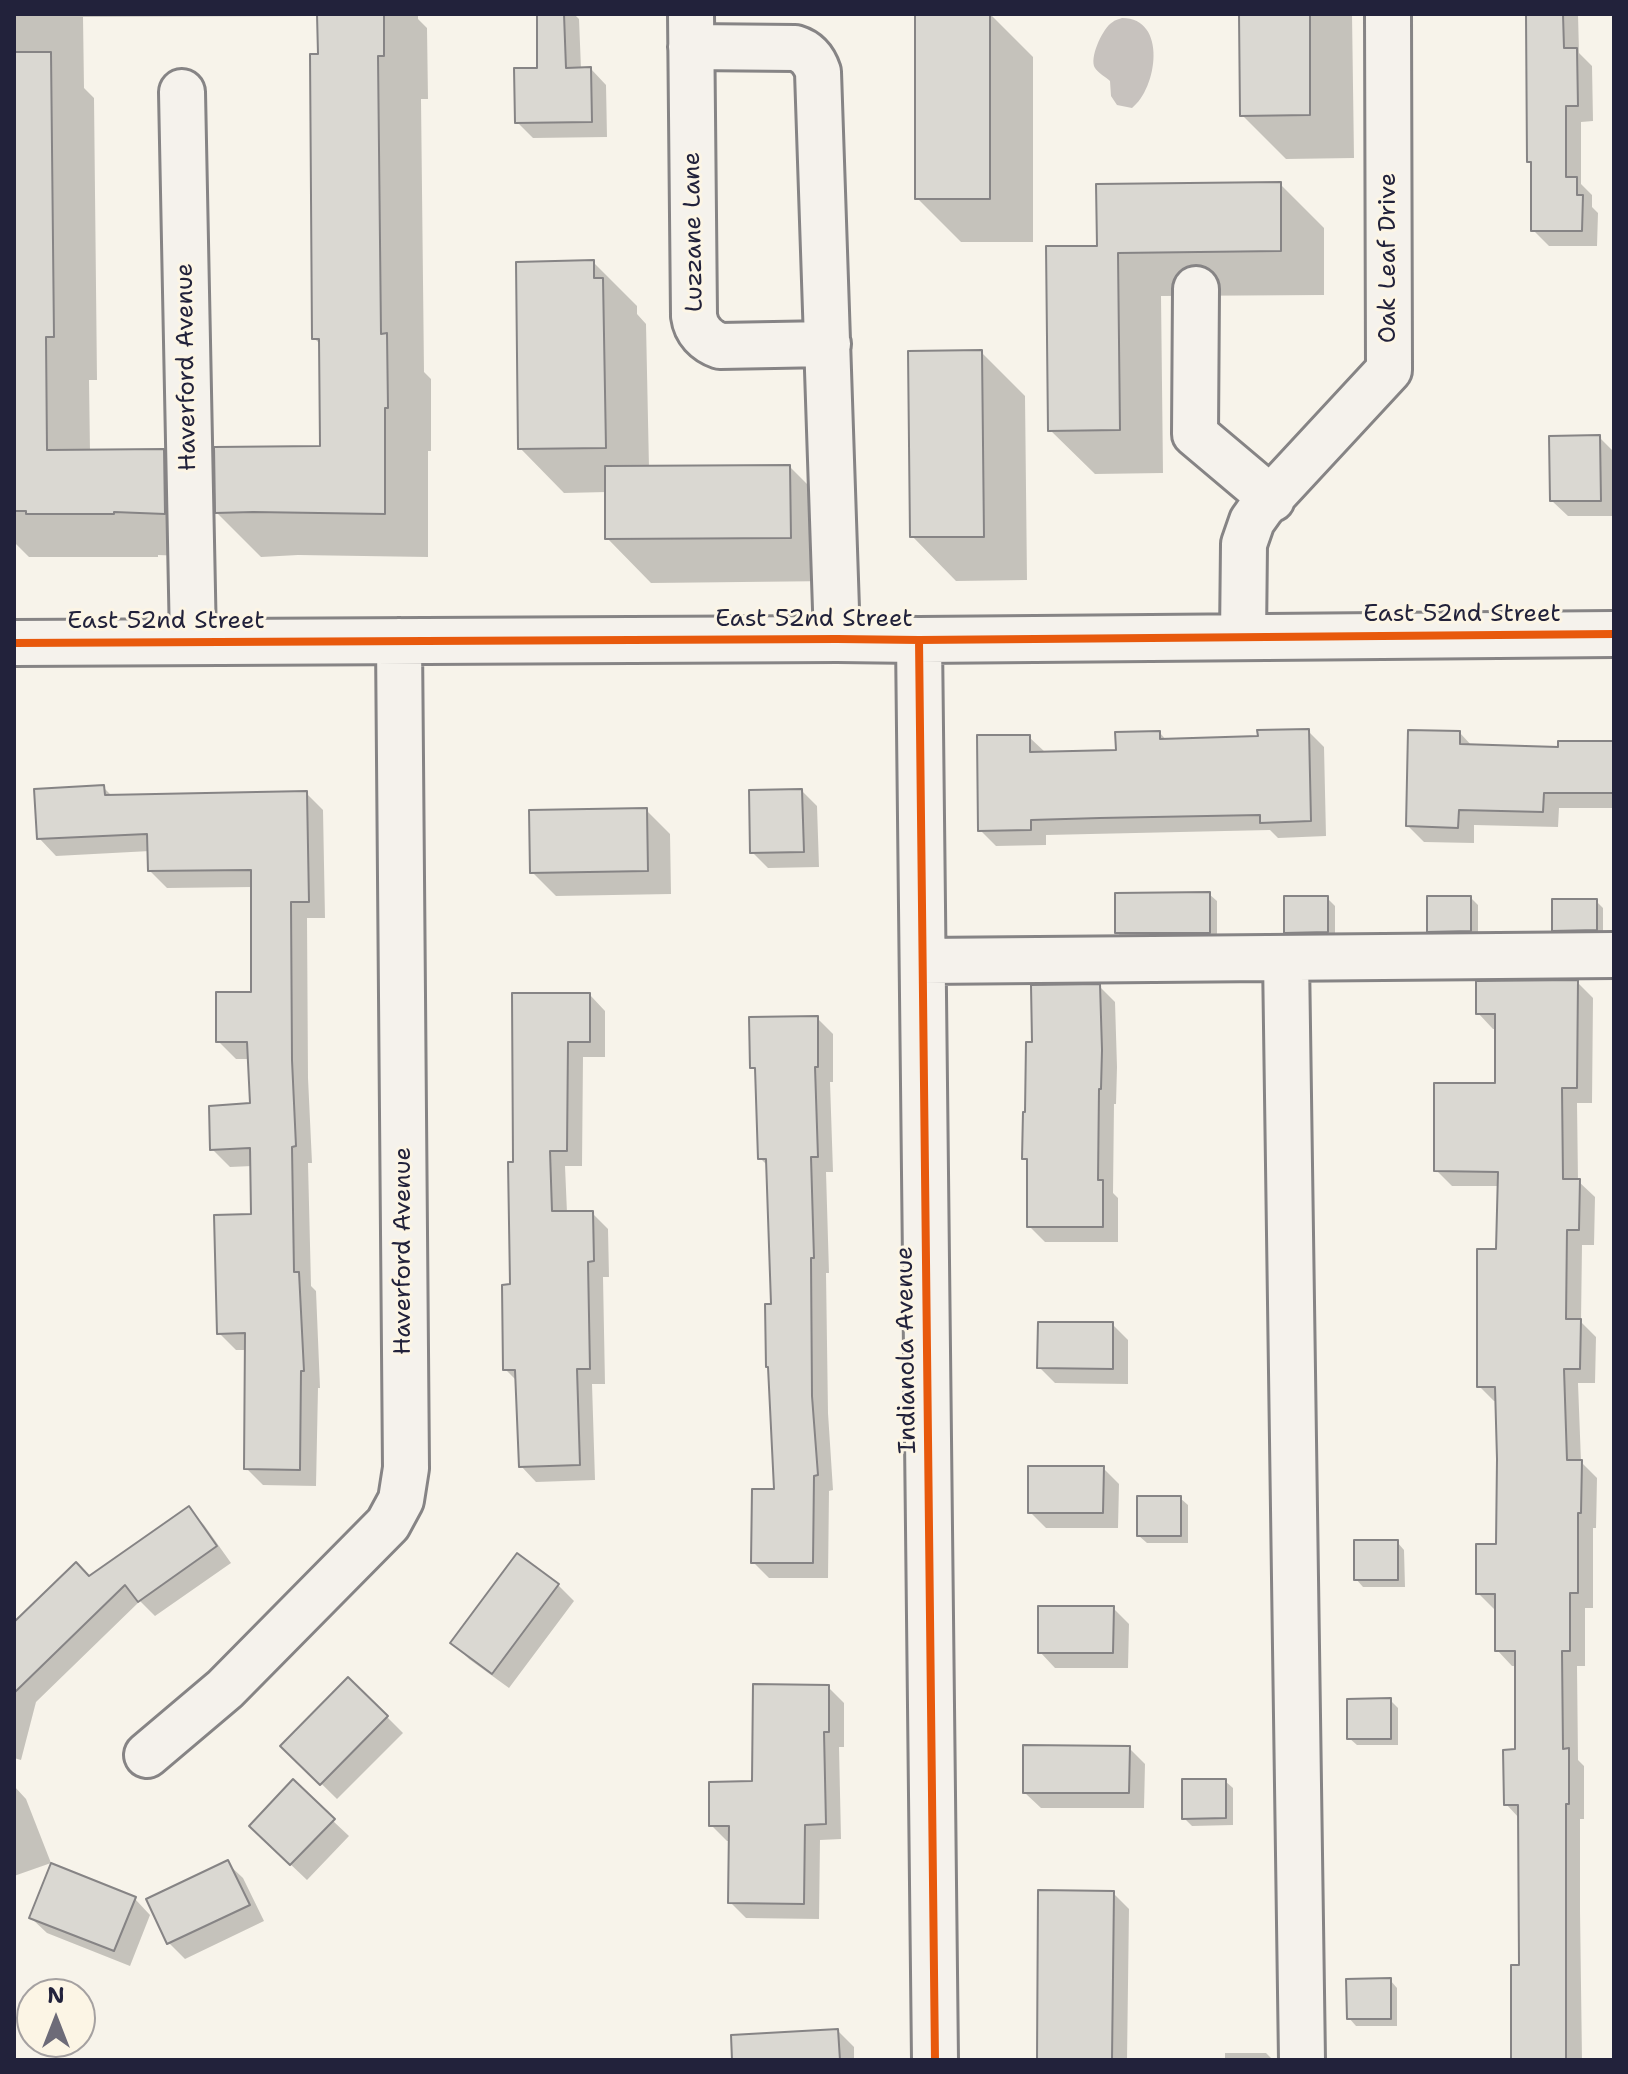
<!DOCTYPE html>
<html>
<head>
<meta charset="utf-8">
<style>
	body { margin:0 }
	#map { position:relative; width:1628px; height:2074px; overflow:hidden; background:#f7f3ea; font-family:"Shantell Sans",sans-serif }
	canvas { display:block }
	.frame { position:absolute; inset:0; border:16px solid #22223b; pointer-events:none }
	.north { position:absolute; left:16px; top:1978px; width:80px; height:80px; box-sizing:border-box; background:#fcf5e5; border:2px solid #a5a1a1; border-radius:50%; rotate:0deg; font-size:22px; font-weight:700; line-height:32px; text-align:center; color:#22223b }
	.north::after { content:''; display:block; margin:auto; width:28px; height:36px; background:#6d6b78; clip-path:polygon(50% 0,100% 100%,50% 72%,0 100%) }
</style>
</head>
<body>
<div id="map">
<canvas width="1628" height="2074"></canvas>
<div class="frame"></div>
<div class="north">N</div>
</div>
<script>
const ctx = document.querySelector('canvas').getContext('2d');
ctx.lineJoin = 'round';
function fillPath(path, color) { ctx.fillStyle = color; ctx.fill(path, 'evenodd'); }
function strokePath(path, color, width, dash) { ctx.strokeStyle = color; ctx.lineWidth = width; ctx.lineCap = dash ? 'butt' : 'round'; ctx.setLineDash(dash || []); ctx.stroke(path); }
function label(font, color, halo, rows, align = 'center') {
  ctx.font = font + ' "Shantell Sans",sans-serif'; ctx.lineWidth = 6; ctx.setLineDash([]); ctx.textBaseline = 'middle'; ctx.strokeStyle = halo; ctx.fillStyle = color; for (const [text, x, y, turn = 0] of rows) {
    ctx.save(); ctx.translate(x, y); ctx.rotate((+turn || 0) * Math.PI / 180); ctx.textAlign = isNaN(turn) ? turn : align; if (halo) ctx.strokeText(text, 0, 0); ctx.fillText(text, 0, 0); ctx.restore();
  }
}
fillPath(new Path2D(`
	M 1122,18 C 1168,18 1157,89 1132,108 L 1117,105 L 1111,96 L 1110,81 C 1106,77 1098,73 1095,68 C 1089,58 1102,31 1110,24 C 1115,20 1116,20 1122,18 Z`), '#c7c2be');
fillPath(new Path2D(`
	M 14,14 L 418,14 L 418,19 L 427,28 L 428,99 L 421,99 L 424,372 L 431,379 L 431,451 L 428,451 L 428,557 L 298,555 L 261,557 L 217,513 L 323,448 L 321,345 L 314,338 L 319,16 L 83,17 L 84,88 L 94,98 L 97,380 L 89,380 L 90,452 L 163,451 L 207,495 L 209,557 L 158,555 L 158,557 L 29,557 L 14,542 Z
	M 539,14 L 574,14 L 579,19 L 581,69 L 591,69 L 606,85 L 607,137 L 533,138 L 517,122 L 539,70 Z
	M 917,14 L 990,14 L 1033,57 L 1033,242 L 961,242 L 917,198 Z
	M 1241,14 L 1352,14 L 1354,158 L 1286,159 L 1242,115 Z
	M 1527,14 L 1578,14 L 1579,53 L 1592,66 L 1593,121 L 1581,122 L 1581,184 L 1592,195 L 1592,207 L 1598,213 L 1597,246 L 1549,246 L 1533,230 L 1533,165 L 1529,161 Z
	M 1280,184 L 1324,228 L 1324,295 L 1161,296 L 1163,473 L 1095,474 L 1050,430 L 1099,248 Z
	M 593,262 L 637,306 L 637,314 L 646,324 L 649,468 L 790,467 L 834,511 L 834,581 L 651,583 L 607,538 L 607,492 L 564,493 L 520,448 Z
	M 981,352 L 1025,396 L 1027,580 L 956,581 L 912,536 Z
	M 1599,437 L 1614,452 L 1614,516 L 1568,516 L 1552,501 Z
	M 1308,731 L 1324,747 L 1326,836 L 1278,838 L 1270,830 L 1046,835 L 1046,845 L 996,846 L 980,830 L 1029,737 L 1046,753 L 1118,752 L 1160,733 L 1167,741 L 1260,738 Z
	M 1460,733 L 1473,747 L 1560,749 L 1614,743 L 1614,808 L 1559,808 L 1558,827 L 1474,825 L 1474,843 L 1424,842 L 1408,826 Z
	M 103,787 L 113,797 L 306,793 L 323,810 L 325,918 L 307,918 L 308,1078 L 312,1163 L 308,1163 L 311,1286 L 316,1291 L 320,1388 L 318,1388 L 316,1486 L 263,1485 L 246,1468 L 247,1350 L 236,1350 L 219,1333 L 253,1216 L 252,1166 L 230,1167 L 212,1149 L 252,1105 L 250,1059 L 236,1059 L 218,1041 L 253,994 L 253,887 L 167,888 L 150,871 L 150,851 L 56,856 L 39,838 Z
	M 802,791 L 817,806 L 819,867 L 768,868 L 752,852 Z
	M 646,810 L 670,834 L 671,894 L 556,896 L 532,872 Z
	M 1209,894 L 1217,901 L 1217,940 L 1124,940 L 1117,932 Z
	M 1327,898 L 1335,906 L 1335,939 L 1294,940 L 1286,932 Z
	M 1471,898 L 1478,905 L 1478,938 L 1437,938 L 1429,931 Z
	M 1596,901 L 1603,908 L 1603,937 L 1562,937 L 1554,930 Z
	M 1577,982 L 1593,998 L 1592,1103 L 1577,1103 L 1578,1181 L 1595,1197 L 1594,1245 L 1582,1245 L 1581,1322 L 1596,1337 L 1595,1383 L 1578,1383 L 1581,1462 L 1597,1478 L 1596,1528 L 1593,1528 L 1593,1608 L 1585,1608 L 1585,1666 L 1577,1666 L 1578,1760 L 1584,1766 L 1584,1819 L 1580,1819 L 1580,1911 L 1582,2060 L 1513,2060 L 1521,1967 L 1520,1819 L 1506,1804 L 1517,1751 L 1517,1666 L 1512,1666 L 1497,1650 L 1497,1609 L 1494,1609 L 1478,1593 L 1498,1546 L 1498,1401 L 1494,1401 L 1479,1386 L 1498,1251 L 1499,1186 L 1452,1186 L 1436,1170 L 1497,1085 L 1497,1029 L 1493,1029 L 1478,1013 Z
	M 1099,986 L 1115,1002 L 1117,1067 L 1116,1104 L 1114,1104 L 1113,1193 L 1118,1198 L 1118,1242 L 1045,1242 L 1029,1226 L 1029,1163 L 1024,1158 L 1034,1044 Z
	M 514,995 L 590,995 L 605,1011 L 605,1057 L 583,1057 L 582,1166 L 565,1166 L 567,1213 L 592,1213 L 608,1229 L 609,1277 L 603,1277 L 605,1384 L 592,1384 L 595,1480 L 536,1482 L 521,1466 L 518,1382 L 505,1369 L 512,1286 L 515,1164 Z
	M 817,1018 L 833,1034 L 833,1082 L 830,1082 L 833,1172 L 826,1172 L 829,1273 L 826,1273 L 828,1413 L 833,1490 L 829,1491 L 828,1578 L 769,1578 L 753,1562 L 776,1491 L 773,1306 L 768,1166 L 760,1158 L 757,1072 L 752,1067 Z
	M 1112,1324 L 1128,1340 L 1128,1384 L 1055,1383 L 1039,1367 Z
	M 1103,1468 L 1119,1484 L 1118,1528 L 1046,1528 L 1030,1512 Z
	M 1180,1498 L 1188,1505 L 1188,1543 L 1147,1543 L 1139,1536 Z
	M 188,1509 L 204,1525 L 231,1563 L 155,1616 L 140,1601 L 36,1702 L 21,1760 L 14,1758 L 14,1624 L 90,1579 Z
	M 1397,1542 L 1404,1550 L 1405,1587 L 1363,1587 L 1356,1579 Z
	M 558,1585 L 574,1601 L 509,1688 L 469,1659 L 453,1643 Z
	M 1113,1608 L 1129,1624 L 1128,1668 L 1055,1668 L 1040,1652 Z
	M 828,1687 L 844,1703 L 844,1747 L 839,1747 L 841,1839 L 820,1840 L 819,1919 L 746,1918 L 730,1902 L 731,1841 L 727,1841 L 711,1825 L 754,1783 Z
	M 1390,1700 L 1398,1708 L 1398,1745 L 1357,1745 L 1349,1738 Z
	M 387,1717 L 403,1733 L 337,1799 L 283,1746 Z
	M 1129,1748 L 1145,1764 L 1144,1808 L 1041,1808 L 1025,1793 Z
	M 1225,1781 L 1233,1788 L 1233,1825 L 1192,1826 L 1184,1818 Z
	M 14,1786 L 26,1799 L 51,1863 L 14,1876 Z
	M 333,1821 L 349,1836 L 307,1880 L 267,1842 Z
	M 227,1863 L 243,1878 L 264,1921 L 185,1959 L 169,1943 L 148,1900 Z
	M 1113,1893 L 1129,1909 L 1127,2060 L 1038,2060 Z
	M 135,1899 L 150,1915 L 130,1966 L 47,1933 L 31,1918 Z
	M 1390,1980 L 1397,1988 L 1397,2026 L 1356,2026 L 1349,2018 Z
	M 838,2031 L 854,2047 L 854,2060 L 746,2060 Z
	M 1225,2053 L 1266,2053 L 1273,2060 L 1225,2060 Z`), '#0003');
const building = new Path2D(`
	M 317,14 L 384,14 L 384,56 L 378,56 L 381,334 L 387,333 L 388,408 L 385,408 L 385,514 L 253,512 L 215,513 L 214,447 L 320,446 L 319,339 L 312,339 L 310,54 L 318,54 Z
	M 537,14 L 564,14 L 566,68 L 591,67 L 592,122 L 515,123 L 514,68 L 537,68 Z
	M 915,14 L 990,14 L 990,199 L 915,199 Z
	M 1239,14 L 1310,14 L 1310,115 L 1240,116 Z
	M 1563,14 L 1564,48 L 1577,48 L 1578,106 L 1566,106 L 1566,177 L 1577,177 L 1577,195 L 1583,195 L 1582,231 L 1531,231 L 1531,162 L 1527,162 L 1526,15 Z
	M 14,52 L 51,52 L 54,337 L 46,337 L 47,450 L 164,449 L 165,514 L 114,512 L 114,514 L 26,514 L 26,511 L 14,511 Z
	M 1281,182 L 1281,251 L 1118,253 L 1120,430 L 1048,431 L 1046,246 L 1097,246 L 1096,184 Z
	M 594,260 L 594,278 L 603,278 L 606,448 L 518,449 L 516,262 Z
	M 982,350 L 984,537 L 910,537 L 908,351 Z
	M 1600,435 L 1601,501 L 1550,501 L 1549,436 Z
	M 790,465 L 791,538 L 605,539 L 605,466 Z
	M 1309,729 L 1311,821 L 1260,823 L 1260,815 L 1100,818 L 1031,820 L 1031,830 L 978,831 L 977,735 L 1030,735 L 1030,752 L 1116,750 L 1115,732 L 1160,731 L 1160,739 L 1258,736 L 1257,730 Z
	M 1408,730 L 1460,731 L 1460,744 L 1558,747 L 1558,741 L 1614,741 L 1614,793 L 1544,793 L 1543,812 L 1459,810 L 1458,828 L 1406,826 Z
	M 104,785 L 105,795 L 307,791 L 309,902 L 291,902 L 292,1060 L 296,1146 L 292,1147 L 294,1272 L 299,1272 L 304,1371 L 301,1371 L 300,1470 L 244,1469 L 245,1333 L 217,1334 L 214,1215 L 251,1214 L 250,1148 L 210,1150 L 209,1106 L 250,1103 L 247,1042 L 216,1042 L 216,992 L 251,992 L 251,870 L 148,871 L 147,834 L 37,839 L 34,789 Z
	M 802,789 L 804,852 L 750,853 L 749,790 Z
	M 647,808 L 648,871 L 530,873 L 529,810 Z
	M 1210,892 L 1210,933 L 1115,933 L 1115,893 Z
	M 1284,896 L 1328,896 L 1328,932 L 1284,933 Z
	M 1427,896 L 1471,896 L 1471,931 L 1427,932 Z
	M 1552,899 L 1597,899 L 1597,930 L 1552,931 Z
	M 1578,980 L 1577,1088 L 1562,1088 L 1563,1179 L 1580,1179 L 1579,1230 L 1567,1230 L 1566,1319 L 1581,1319 L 1580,1369 L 1564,1369 L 1567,1460 L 1582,1460 L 1581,1513 L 1578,1513 L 1578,1593 L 1570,1593 L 1570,1651 L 1562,1651 L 1563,1749 L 1569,1748 L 1569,1804 L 1566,1804 L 1566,2060 L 1511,2060 L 1511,1965 L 1519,1965 L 1518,1805 L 1504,1805 L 1503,1750 L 1515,1749 L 1515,1651 L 1495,1651 L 1495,1594 L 1476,1594 L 1476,1544 L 1496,1544 L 1497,1459 L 1495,1387 L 1477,1387 L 1477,1249 L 1496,1249 L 1498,1172 L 1434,1171 L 1434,1083 L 1495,1083 L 1495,1014 L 1476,1014 L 1476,981 Z
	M 1100,984 L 1102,1050 L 1101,1089 L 1099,1089 L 1098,1180 L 1103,1180 L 1103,1227 L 1027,1227 L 1027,1159 L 1022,1159 L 1023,1112 L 1025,1112 L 1026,1042 L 1032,1042 L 1031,985 Z
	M 512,993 L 590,993 L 590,1042 L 568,1042 L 567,1151 L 550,1151 L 552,1211 L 593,1211 L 594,1261 L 588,1262 L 590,1369 L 577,1369 L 580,1465 L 519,1467 L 515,1370 L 503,1370 L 502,1285 L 510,1284 L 508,1162 L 513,1162 Z
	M 818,1016 L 818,1067 L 815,1067 L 818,1157 L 811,1157 L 814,1258 L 811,1258 L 812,1396 L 818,1475 L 814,1476 L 813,1563 L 751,1563 L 752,1489 L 774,1489 L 768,1367 L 766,1367 L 765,1304 L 771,1304 L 766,1159 L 758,1159 L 755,1068 L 750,1068 L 749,1017 Z
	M 1038,1322 L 1113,1322 L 1113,1369 L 1037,1368 Z
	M 1028,1466 L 1104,1466 L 1103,1513 L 1028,1513 Z
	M 1137,1496 L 1181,1496 L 1181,1536 L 1137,1536 Z
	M 189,1506 L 217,1546 L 138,1602 L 125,1585 L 14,1693 L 14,1622 L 76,1562 L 89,1576 Z
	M 1354,1540 L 1398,1540 L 1398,1580 L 1354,1580 Z
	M 517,1553 L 559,1584 L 492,1674 L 450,1643 Z
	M 1038,1606 L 1114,1606 L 1113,1653 L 1038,1653 Z
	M 348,1677 L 388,1716 L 320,1785 L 280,1746 Z
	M 753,1684 L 829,1685 L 829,1732 L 824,1732 L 826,1824 L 805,1825 L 804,1904 L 728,1903 L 729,1826 L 709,1826 L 709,1782 L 752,1781 Z
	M 1391,1698 L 1391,1739 L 1347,1739 L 1347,1699 Z
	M 1023,1745 L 1130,1746 L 1129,1793 L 1023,1793 Z
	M 293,1779 L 335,1819 L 290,1865 L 249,1826 Z
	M 1182,1779 L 1226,1779 L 1226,1818 L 1182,1819 Z
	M 228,1860 L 250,1905 L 167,1944 L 146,1899 Z
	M 51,1863 L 136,1897 L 114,1951 L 29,1918 Z
	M 1038,1890 L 1114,1891 L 1112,2060 L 1037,2060 Z
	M 1391,1978 L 1391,2019 L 1347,2019 L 1346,1979 Z
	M 838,2029 L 840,2060 L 732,2060 L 731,2035 Z`);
fillPath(building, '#dad8d2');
strokePath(building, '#868485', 2);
const minor = new Path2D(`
	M 691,14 L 694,316 C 696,331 706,341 720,346 L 828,344
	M 691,47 L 795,48 C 808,52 814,60 818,72 L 837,639
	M 182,92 L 193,641
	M 1196,289 L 1195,434 L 1272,499
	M 1243,637 L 1244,544 L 1252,521 L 1262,507 L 1389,370 L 1388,14
	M 919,640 L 935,2060
	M 14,643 L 837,639 L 919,640 L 1614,634
	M 1286,958 L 1302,2060
	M 923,961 L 1614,955
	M 147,1755 L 225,1689 L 388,1524 L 401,1500 L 406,1468 L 399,641`);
strokePath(minor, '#868485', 50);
strokePath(minor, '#f5f2ec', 44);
strokePath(new Path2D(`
	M 919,640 L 935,2060
	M 14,643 L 837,639 L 919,640 L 1614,634`), '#e8590c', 8);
label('24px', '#22223b', '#fcf5e5', [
	["Luzzane Lane",694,232,-91],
	["Oak Leaf Drive",1389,258,-90],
	["Haverford Avenue",187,367,-91],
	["East 52nd Street",1462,615],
	["East 52nd Street",814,620],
	["East 52nd Street",166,622],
	["Haverford Avenue",404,1251,-90],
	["Indianola Avenue",907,1350,-91]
]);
</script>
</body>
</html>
